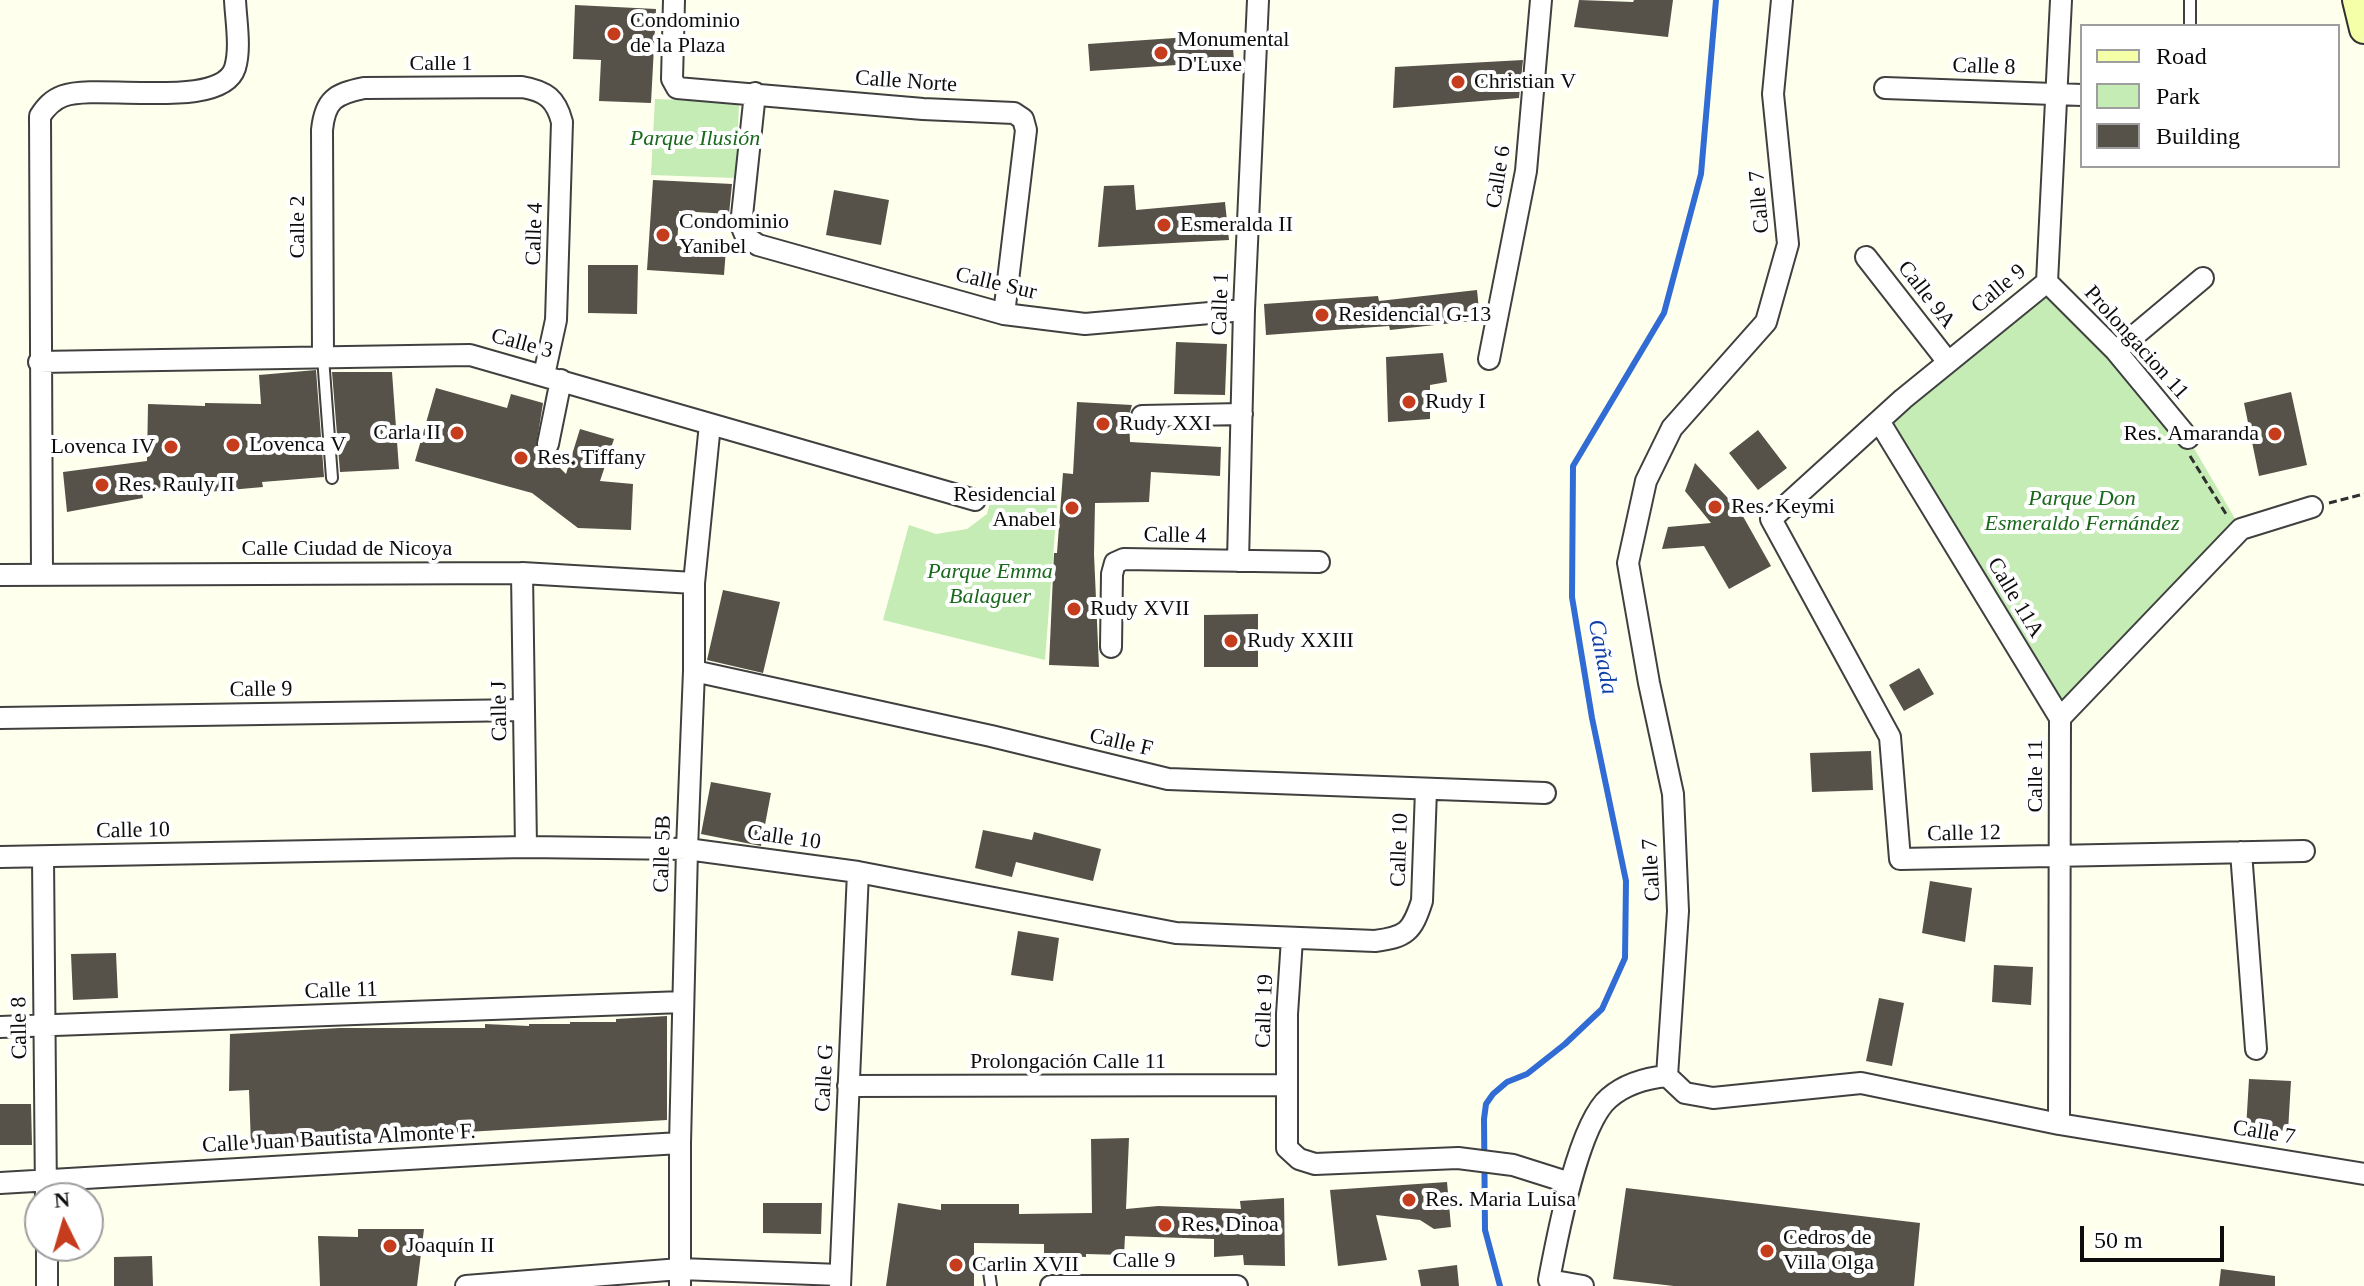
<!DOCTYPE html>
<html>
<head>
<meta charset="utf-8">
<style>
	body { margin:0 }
	#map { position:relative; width:2364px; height:1286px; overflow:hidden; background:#feffed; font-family:Georgia,serif }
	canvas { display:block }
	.legend { position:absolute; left:2080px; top:24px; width:260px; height:144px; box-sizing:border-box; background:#fff; border:2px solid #9e9e9e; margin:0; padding:10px 14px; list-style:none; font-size:24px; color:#0d0d0d }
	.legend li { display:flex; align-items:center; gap:16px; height:40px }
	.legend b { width:40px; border:2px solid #9e9e9e }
	.north { position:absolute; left:24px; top:1182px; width:80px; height:80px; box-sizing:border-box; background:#fff; border:2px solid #9e9e9e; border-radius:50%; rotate:355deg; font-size:22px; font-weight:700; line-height:32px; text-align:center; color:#0d0d0d }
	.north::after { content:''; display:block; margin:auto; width:28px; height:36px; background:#c53d1d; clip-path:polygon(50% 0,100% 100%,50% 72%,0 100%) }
	.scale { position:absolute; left:2080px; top:1226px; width:144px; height:36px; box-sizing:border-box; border:4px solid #0d0d0d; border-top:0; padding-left:10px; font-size:24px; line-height:28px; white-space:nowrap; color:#0d0d0d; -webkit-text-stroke:6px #fff; paint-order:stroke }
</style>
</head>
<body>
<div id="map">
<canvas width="2364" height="1286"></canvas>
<ul class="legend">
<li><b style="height:10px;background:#f4ffa8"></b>Road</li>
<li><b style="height:22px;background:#c4ecb4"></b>Park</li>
<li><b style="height:22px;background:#565149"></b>Building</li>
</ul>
<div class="north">N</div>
<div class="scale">50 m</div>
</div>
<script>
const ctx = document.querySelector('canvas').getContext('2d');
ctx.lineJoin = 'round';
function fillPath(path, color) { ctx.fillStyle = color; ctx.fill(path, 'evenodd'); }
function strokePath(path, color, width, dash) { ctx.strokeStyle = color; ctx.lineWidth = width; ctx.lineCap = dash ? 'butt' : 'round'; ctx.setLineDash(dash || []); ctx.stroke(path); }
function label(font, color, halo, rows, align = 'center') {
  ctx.font = font + ' Georgia,serif'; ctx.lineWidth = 8; ctx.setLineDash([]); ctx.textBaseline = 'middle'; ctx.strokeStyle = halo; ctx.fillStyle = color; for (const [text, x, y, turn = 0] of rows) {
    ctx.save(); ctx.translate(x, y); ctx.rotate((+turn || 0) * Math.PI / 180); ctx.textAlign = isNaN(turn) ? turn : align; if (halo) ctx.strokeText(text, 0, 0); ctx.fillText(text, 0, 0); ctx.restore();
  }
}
fillPath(new Path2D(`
	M 655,99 L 739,102 L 736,178 L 651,175 Z
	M 2047,282 L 2188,438 L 2241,529 L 2060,718 L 1879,421 Z
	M 1058,492 L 1045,660 L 883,620 L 909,525 L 936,534 L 967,529 L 987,514 L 992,494 Z`), '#c4ecb4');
strokePath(new Path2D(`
	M 1500,1286 L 1485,1230 L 1484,1119 L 1486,1104 L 1493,1094 L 1507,1082 L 1527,1074 L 1565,1044 L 1602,1009 L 1625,958 L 1626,881 L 1592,718 L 1572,597 L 1573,466 L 1664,313 L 1701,174 L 1716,0`), '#316cd5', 6);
fillPath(new Path2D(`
	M 1579,0 L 1633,2 L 1634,0 L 1673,0 L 1668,37 L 1574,27 Z
	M 575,5 L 656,9 L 651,103 L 599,101 L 601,60 L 573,59 Z
	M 1232,34 L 1234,61 L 1090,71 L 1088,44 Z
	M 1523,60 L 1519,98 L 1393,108 L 1395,67 Z
	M 653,180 L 732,184 L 729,214 L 679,211 L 677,246 L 726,249 L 724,275 L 647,270 Z
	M 1134,185 L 1136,210 L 1225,202 L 1229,240 L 1098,247 L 1104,186 Z
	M 834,190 L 889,200 L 881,245 L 826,235 Z
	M 588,265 L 638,265 L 637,314 L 588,313 Z
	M 1477,290 L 1480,320 L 1390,330 L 1389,326 L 1266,335 L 1264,304 L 1378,296 L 1379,301 Z
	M 1176,342 L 1227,344 L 1225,395 L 1174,394 Z
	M 1443,353 L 1447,382 L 1430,385 L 1430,419 L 1388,422 L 1386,357 Z
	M 316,370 L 324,477 L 262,482 L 263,487 L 207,492 L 141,488 L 143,498 L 67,512 L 63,472 L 147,461 L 148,404 L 205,406 L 205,403 L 261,404 L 259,375 Z
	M 332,372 L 392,372 L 399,469 L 340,472 Z
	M 436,388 L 507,408 L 511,394 L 543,403 L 536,447 L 540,454 L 549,457 L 566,474 L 580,429 L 614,439 L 600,481 L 633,484 L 631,530 L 578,528 L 532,493 L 415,461 Z
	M 2291,392 L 2307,465 L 2259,476 L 2244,403 Z
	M 1077,402 L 1132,405 L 1129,415 L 1130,442 L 1221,447 L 1220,476 L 1151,472 L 1149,502 L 1095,503 L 1094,554 L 1099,667 L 1049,665 L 1054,553 L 1057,553 L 1063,473 L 1073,474 Z
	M 1758,430 L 1787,468 L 1758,490 L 1729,453 Z
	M 1695,463 L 1740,511 L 1771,566 L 1729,589 L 1704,546 L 1662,549 L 1668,527 L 1711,523 L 1685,491 Z
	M 723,590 L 780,602 L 763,673 L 707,660 Z
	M 1258,614 L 1258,667 L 1204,667 L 1204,615 Z
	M 1919,668 L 1934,694 L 1904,711 L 1889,685 Z
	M 1871,751 L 1873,790 L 1812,792 L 1810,753 Z
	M 711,782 L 771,793 L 761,846 L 701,834 Z
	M 983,830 L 1032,840 L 1034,832 L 1101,849 L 1093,881 L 1016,862 L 1012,877 L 975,868 Z
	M 1930,881 L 1972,888 L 1965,942 L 1922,933 Z
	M 1018,931 L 1059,938 L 1053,981 L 1011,975 Z
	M 116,953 L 118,998 L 73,1000 L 71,954 Z
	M 1994,965 L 2033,967 L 2031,1005 L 1992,1002 Z
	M 1879,998 L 1904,1003 L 1892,1066 L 1866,1061 Z
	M 667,1016 L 667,1120 L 251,1145 L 249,1090 L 229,1091 L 230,1034 L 340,1028 L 485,1028 L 485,1024 L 529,1026 L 529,1024 L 570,1024 L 570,1022 L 616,1022 L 616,1019 Z
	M 2249,1079 L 2291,1081 L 2288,1131 L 2246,1129 Z
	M 0,1104 L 31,1104 L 32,1145 L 0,1145 Z
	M 1129,1138 L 1126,1209 L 1158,1206 L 1241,1209 L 1240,1201 L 1284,1198 L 1285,1266 L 1244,1265 L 1243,1255 L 1214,1257 L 1214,1239 L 1125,1236 L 1124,1255 L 1086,1254 L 1086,1257 L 1044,1255 L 1044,1244 L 974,1243 L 974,1286 L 886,1286 L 898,1203 L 941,1210 L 941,1204 L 1019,1204 L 1019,1214 L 1092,1213 L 1091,1139 Z
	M 1447,1182 L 1451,1227 L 1434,1229 L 1420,1220 L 1376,1215 L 1387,1260 L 1338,1266 L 1330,1190 Z
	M 1626,1188 L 1920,1223 L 1914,1286 L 1674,1286 L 1613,1279 Z
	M 763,1203 L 822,1203 L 821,1234 L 763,1233 Z
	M 358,1229 L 424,1229 L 417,1286 L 320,1286 L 318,1236 L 358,1237 Z
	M 152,1256 L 153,1286 L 114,1286 L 114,1257 Z
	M 1457,1265 L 1459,1286 L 1421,1286 L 1418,1270 Z
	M 2221,1269 L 2275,1276 L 2275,1286 L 2219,1286 Z`), '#565149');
const service = new Path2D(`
	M 2190,26 L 2190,0
	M 323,357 L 332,478
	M 988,1264 L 991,1286`);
const minor = new Path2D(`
	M 674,0 L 672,79 L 677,88 L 923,109 L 1014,113 L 1023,119 L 1026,130 L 1004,314
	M 1782,0 L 1773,94 L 1788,244 L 1766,322 L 1672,428 L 1646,481 L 1628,563 L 1649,683 L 1673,794 L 1678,911 L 1667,1076 L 1685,1093 L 1713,1098 L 1861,1083 L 2059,1124 L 2364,1174
	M 2061,0 L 2047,282 L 1903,399 L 1771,519 L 1890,737 L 1900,859 L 2304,851
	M 1885,88 L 2082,95
	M 755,93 L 741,225 L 746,237 L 758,245 L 1004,314 L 1085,324 L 1244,310
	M 1866,257 L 1948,362
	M 2047,282 L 2116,351 L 2188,438
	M 2116,351 L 2203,278
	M 323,357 L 322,130 C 325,100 335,94 364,88 L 522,87 C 546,91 556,99 562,122 L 556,320 L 544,375
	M 1489,359 L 1526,171 L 1541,0
	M 39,362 L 470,355 L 975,500
	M 1142,416 L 1242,414
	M 1879,421 L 2060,718
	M 548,444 L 561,380
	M 1238,561 L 1244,310 L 1258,0
	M 522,573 L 526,847
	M 42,574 L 40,116 C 46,107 52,100 63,96 C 99,83 221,111 235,68 C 241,48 236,21 235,0
	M 0,575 L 522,573 L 694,583
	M 1111,647 L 1112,574 L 1115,563 L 1124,559 L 1319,562
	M 694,671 L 991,736 L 1168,779 L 1545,793
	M 0,718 L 523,710
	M 2241,852 L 2256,1049
	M 0,857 L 526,847 L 687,849 L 858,872 L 1176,933 L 1375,941 C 1406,937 1412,932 1422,901 L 1426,790
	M 43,857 L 46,1198
	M 1292,939 L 1287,1014 L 1287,1148 L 1299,1159 L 1315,1164 L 1458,1158 L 1513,1165 L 1570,1183
	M 0,1027 L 683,1002
	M 848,1086 L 1287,1085
	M 2059,1124 L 2060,718 L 2241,529 L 2312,507
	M 0,1183 L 680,1143
	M 47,1246 L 47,1286
	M 466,1286 L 680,1269 L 840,1275
	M 680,1286 L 680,1143 L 687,849 L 694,671 L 694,583 L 710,424
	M 840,1286 L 858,872
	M 1051,1286 L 1237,1286
	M 1583,1286 L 1549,1280 C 1557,1238 1578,1124 1609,1098 C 1625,1084 1647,1078 1667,1076`);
const secondary = new Path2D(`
	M 2357,0 L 2364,29`);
strokePath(service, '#404040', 14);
strokePath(minor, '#404040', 24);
strokePath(secondary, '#2f2f2f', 32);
strokePath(new Path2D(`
	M 2190,456 L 2226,514
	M 2329,503 L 2364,494`), '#2f2f2f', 3, [8, 4]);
strokePath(service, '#fff', 10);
strokePath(minor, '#fff', 20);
strokePath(secondary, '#f4ffa8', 28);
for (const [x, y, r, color] of [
	[614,34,8,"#c53d1d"],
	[1161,53,8,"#c53d1d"],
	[1458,82,8,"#c53d1d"],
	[1164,225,8,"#c53d1d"],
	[663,235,8,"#c53d1d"],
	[1322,315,8,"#c53d1d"],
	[1409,402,8,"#c53d1d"],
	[1103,424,8,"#c53d1d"],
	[457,433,8,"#c53d1d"],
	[2275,434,8,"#c53d1d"],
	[233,445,8,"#c53d1d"],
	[171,447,8,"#c53d1d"],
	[521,458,8,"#c53d1d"],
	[102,485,8,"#c53d1d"],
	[1715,507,8,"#c53d1d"],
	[1072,508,8,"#c53d1d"],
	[1074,609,8,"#c53d1d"],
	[1231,641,8,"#c53d1d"],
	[1409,1200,8,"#c53d1d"],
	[1165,1225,8,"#c53d1d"],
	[390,1246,8,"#c53d1d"],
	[1767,1251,8,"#c53d1d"],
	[956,1265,8,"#c53d1d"]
]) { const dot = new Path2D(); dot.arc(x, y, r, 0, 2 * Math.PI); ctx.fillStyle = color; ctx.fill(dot); strokePath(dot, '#fff', 3); }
label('22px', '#0d0d0d', '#fff', [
	["Condominio",630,21],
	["de la Plaza",630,46],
	["Monumental",1177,40],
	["D'Luxe",1177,65],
	["Christian V",1474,82],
	["Condominio",679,222],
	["Yanibel",679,247],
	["Esmeralda II",1180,225],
	["Residencial G-13",1338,315],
	["Rudy I",1425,402],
	["Rudy XXI",1119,424],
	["Carla II",441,433,"right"],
	["Res. Amaranda",2259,434,"right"],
	["Lovenca V",249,445],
	["Lovenca IV",155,447,"right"],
	["Res. Tiffany",537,458],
	["Res. Rauly II",118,485],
	["Residencial",1056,495,"right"],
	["Anabel",1056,520,"right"],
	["Res. Keymi",1731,507],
	["Rudy XVII",1090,609],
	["Rudy XXIII",1247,641],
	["Res. Maria Luisa",1425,1200],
	["Res. Dinoa",1181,1225],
	["Cedros de",1783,1238],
	["Villa Olga",1783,1263],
	["Joaquín II",406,1246],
	["Carlin XVII",972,1265]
], 'left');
label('22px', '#0d0d0d', '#fff', [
	["Calle 1",441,64],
	["Calle 8",1984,67,2],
	["Calle Norte",906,82,4],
	["Calle 6",1499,177,-81],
	["Calle 7",1760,202,-95],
	["Calle 2",298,227,-90],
	["Calle 4",535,234,-88],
	["Calle Sur",996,284,13],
	["Calle 9",1999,289,-40],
	["Calle 9A",1926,295,52],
	["Calle 1",1221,304,-88],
	["Prolongacion 11",2136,343,48],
	["Calle 3",522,344,15],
	["Calle 4",1175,536,1],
	["Calle Ciudad de Nicoya",347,549],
	["Calle 11A",2015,598,59],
	["Calle 9",261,690,-1],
	["Calle J",500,711,-91],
	["Calle F",1121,743,13],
	["Calle 11",2036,776,-90],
	["Calle 10",133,831,-1],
	["Calle 12",1964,834,-1],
	["Calle 10",784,838,8],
	["Calle 10",1400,850,-88],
	["Calle 5B",663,854,-88],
	["Calle 7",1652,870,-93],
	["Calle 11",341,991,-2],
	["Calle 19",1265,1011,-88],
	["Calle 8",20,1028,-91],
	["Prolongación Calle 11",1068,1062],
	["Calle G",825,1078,-87],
	["Calle 7",2264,1133,9],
	["Calle Juan Bautista Almonte F.",339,1139,-3],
	["Calle 9",1144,1261]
]);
label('italic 22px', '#19691c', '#fff', [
	["Parque Ilusión",695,139],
	["Parque Don",2082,499],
	["Esmeraldo Fernández",2082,524],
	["Parque Emma",990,572],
	["Balaguer",990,597]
]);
label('italic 24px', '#0f40a6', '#fff', [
	["Cañada",1602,657,79]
]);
</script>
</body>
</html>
